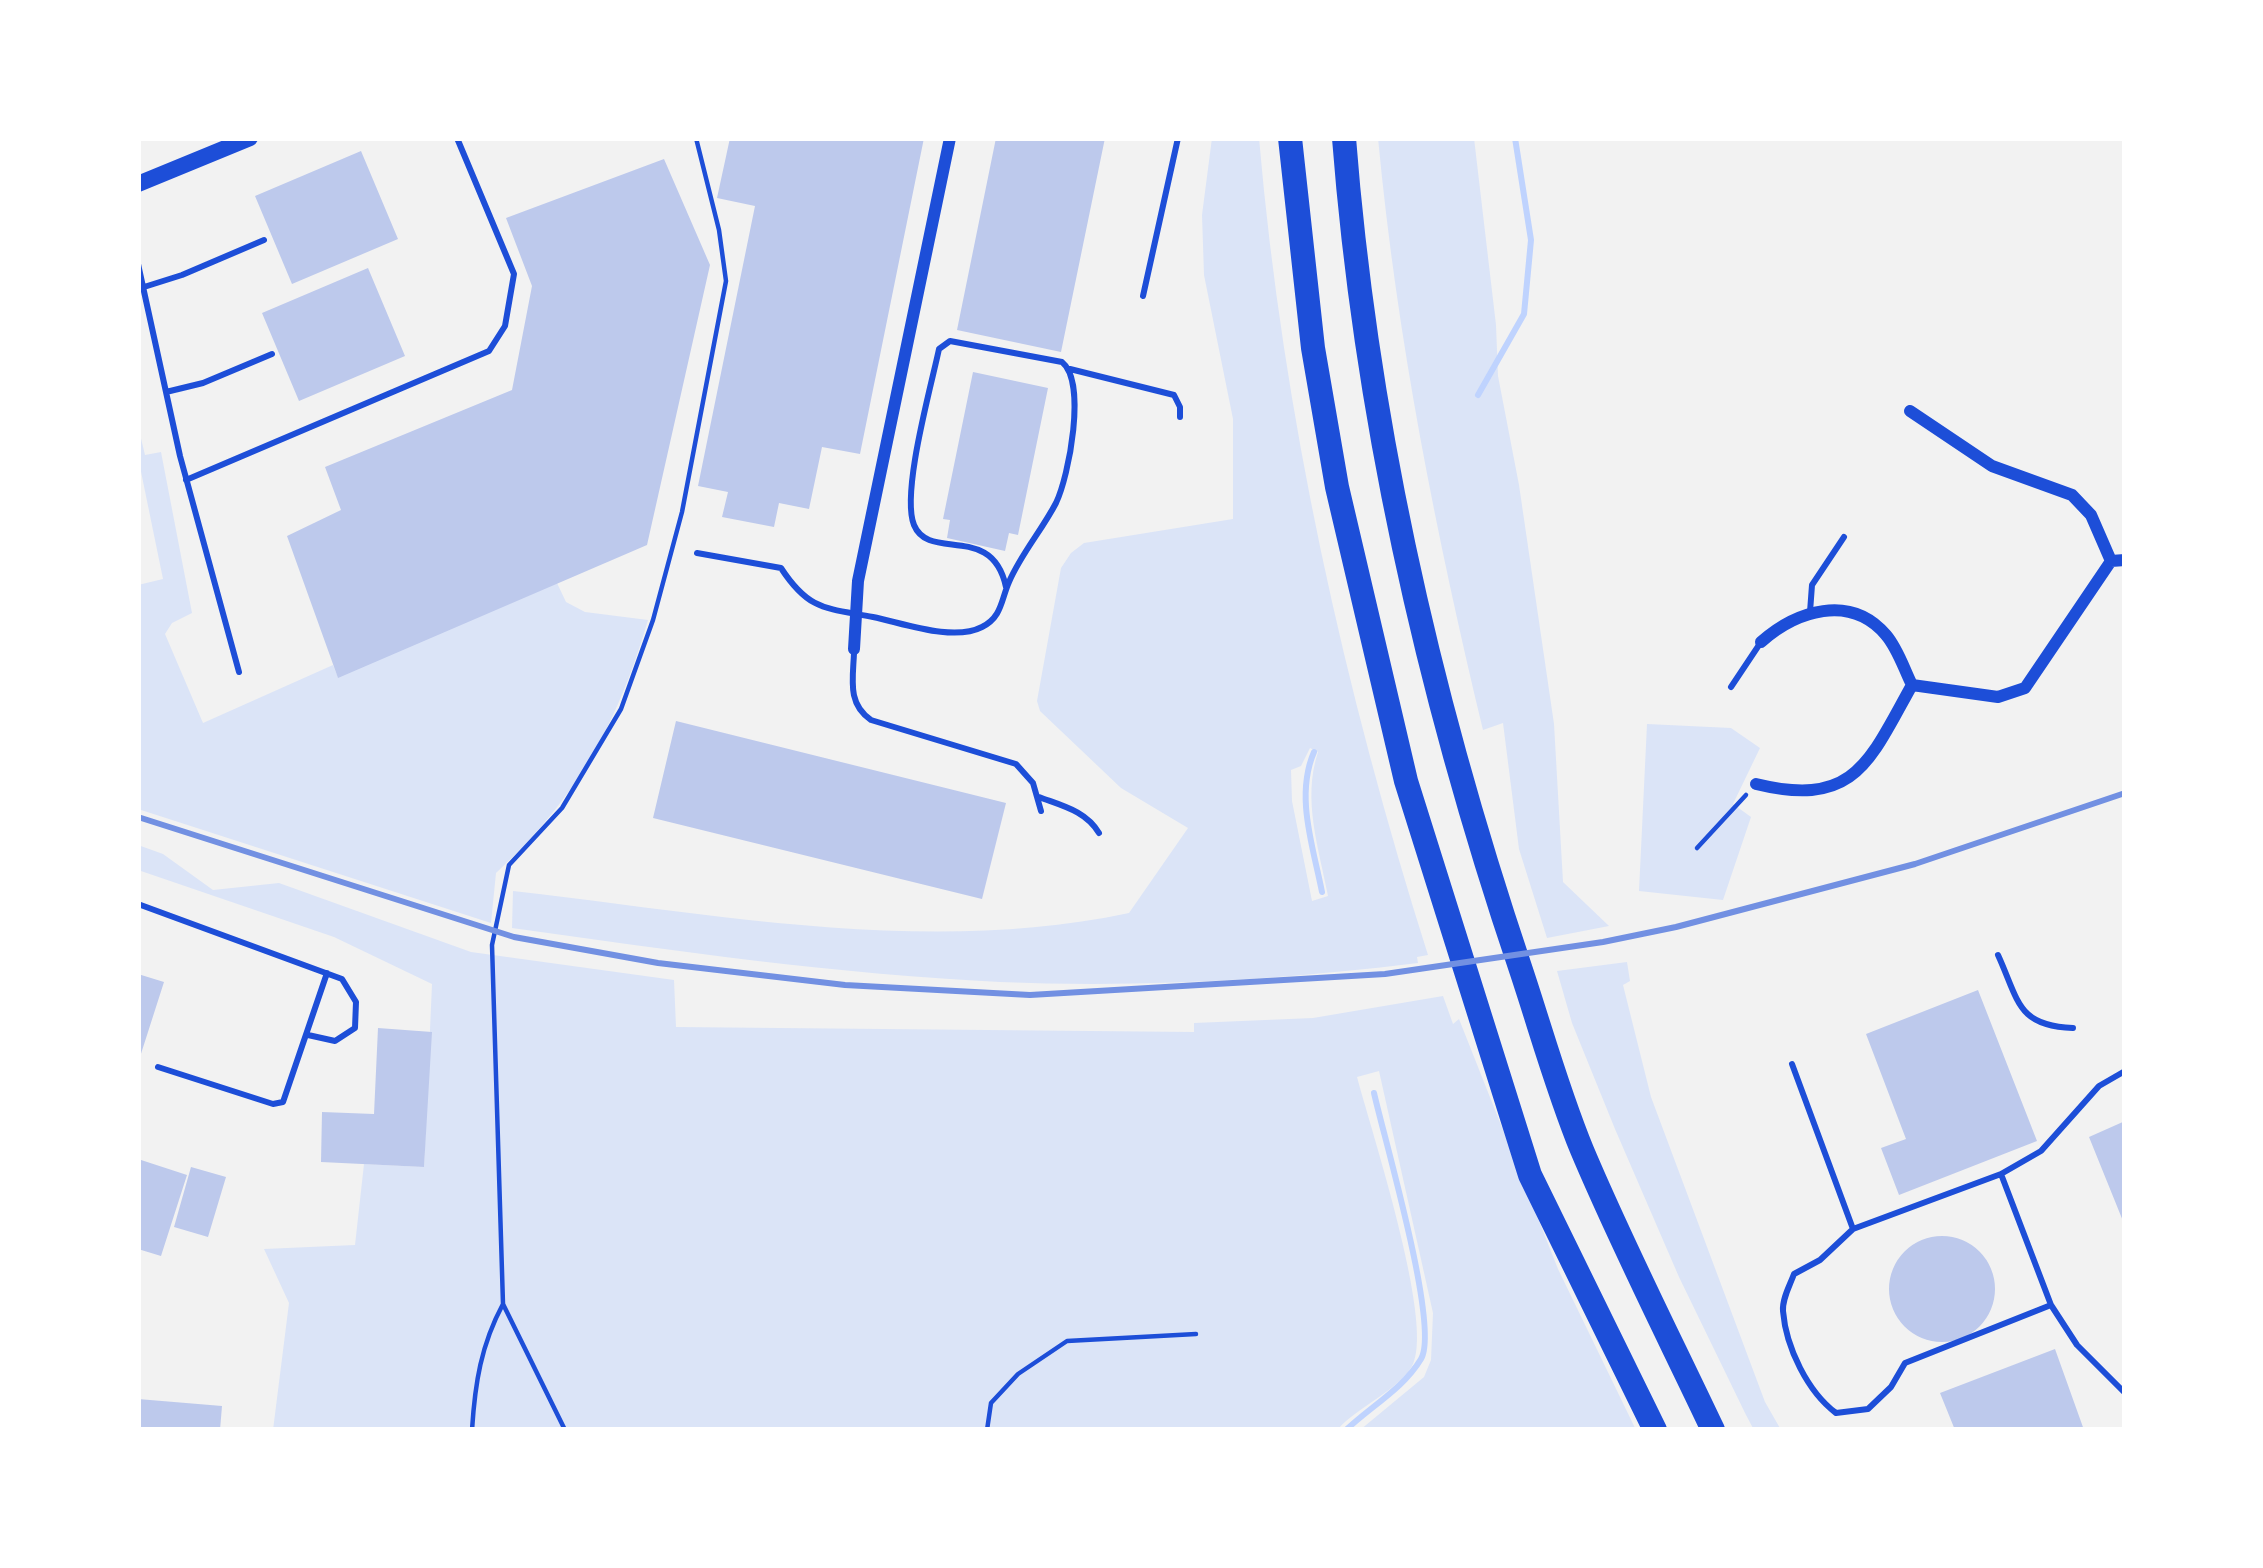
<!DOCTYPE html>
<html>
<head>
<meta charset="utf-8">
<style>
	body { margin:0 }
	#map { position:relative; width:2263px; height:1568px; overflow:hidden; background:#f2f2f2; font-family:"Nunito Sans",sans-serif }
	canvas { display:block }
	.frame { position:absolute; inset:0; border:141px solid #fff; pointer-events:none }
</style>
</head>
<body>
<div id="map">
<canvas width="2263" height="1568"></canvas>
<div class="frame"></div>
</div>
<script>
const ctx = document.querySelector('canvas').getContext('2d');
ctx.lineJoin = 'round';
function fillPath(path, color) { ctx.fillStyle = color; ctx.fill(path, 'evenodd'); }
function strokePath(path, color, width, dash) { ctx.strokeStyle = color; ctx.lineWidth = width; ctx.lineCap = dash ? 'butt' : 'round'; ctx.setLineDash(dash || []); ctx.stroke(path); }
fillPath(new Path2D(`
	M 1212,138 L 1259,138 C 1283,416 1344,689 1428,955 L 1417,957 L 1418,963 C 1281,980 1139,988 1000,982 C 836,974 675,951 512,928 L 513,891 C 716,914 927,956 1129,913 L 1188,828 L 1121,788 L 1040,711 L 1037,701 L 1061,568 L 1071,553 L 1084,543 L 1233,519 L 1233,419 L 1204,275 L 1202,215 ZM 1310,748 L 1318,752 C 1302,800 1319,848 1328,896 L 1312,901 L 1292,801 L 1291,770 L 1301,766 Z
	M 1378,138 L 1474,138 L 1496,325 L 1498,376 L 1519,485 L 1554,724 L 1563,882 L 1609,926 L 1547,938 L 1519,849 L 1503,723 L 1483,730 C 1436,534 1397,339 1378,138 Z
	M 138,426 L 145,455 L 161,452 L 192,613 L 172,623 L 165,634 L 203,723 L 333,665 L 338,677 L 557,583 L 566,602 L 585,612 L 648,620 C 617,725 577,798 496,873 L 491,923 L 138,809 L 138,585 L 163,579 L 138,457 Z
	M 1647,724 L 1731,728 L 1760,748 L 1733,804 L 1751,817 L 1723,900 L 1639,891 Z
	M 138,845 L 163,854 L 213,890 L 279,883 L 471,952 L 674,980 L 676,1027 L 1194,1032 L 1194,1023 L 1313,1018 L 1443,996 L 1453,1024 L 1459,1019 L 1558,1269 L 1636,1430 L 1360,1430 L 1424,1377 L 1431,1360 L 1433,1313 L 1379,1071 L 1357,1077 C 1371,1130 1434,1321 1413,1364 C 1402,1388 1356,1408 1337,1430 L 273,1430 L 289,1303 L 264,1249 L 355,1245 L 364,1164 L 424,1167 L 432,984 L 334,937 L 138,870 Z
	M 1627,962 L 1630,981 L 1623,985 L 1651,1097 L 1765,1402 L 1781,1430 L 1754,1430 L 1746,1415 L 1679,1277 L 1615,1129 L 1572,1023 L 1557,971 Z`), '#dbe4f7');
strokePath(new Path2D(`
	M 1478,395 L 1524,314 L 1531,240 L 1515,138
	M 1314,752 C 1295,796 1313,846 1322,892
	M 1346,1430 C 1371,1406 1403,1389 1421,1359 C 1440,1327 1384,1138 1374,1093`), '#bfd3fe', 6);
fillPath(new Path2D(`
	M 730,138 L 924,138 L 860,454 L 822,447 L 809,509 L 779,503 L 774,527 L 722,517 L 728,492 L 698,486 L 755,206 L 717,198 Z
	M 996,138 L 1105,138 L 1061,352 L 957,330 Z
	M 361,151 L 398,239 L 292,284 L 255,196 Z
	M 664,159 L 710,265 L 647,545 L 338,678 L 287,536 L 341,510 L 325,467 L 512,390 L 532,286 L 506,218 Z
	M 368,268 L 405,356 L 299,401 L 262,313 Z
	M 973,372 L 1048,388 L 1018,535 L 1009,533 L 1005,551 L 947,538 L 950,520 L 943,519 Z
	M 676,721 L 1006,803 L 982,899 L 653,818 Z
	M 138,974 L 164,982 L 139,1060 L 138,1059 Z
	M 1978,990 L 2037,1141 L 1899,1195 L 1881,1148 L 1906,1139 L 1866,1034 Z
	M 378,1028 L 432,1032 L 424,1167 L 321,1162 L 322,1112 L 374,1114 Z
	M 2125,1121 L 2125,1226 L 2089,1137 Z
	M 138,1159 L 187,1175 L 161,1256 L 138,1249 Z
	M 191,1167 L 226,1177 L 208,1237 L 174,1227 Z
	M1889 1289a53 53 0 1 1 106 0a53 53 0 1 1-106 0Z
	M 2055,1349 L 2084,1430 L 1955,1430 L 1940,1393 Z
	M 138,1399 L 222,1406 L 220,1430 L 138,1430 Z`), '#bdc9ec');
strokePath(new Path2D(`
	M 1697,848 L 1746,795
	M 472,1430 C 475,1383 481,1345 503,1304
	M 565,1430 L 503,1304 L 492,945 L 509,865 L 562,808 L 621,709 L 653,620 L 682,512 L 726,281 L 719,230 L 696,138
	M 987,1430 L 991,1403 L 1018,1374 L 1067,1341 L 1196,1334`), '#1d4ed8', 4.5);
strokePath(new Path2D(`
	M 138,264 L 180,456 L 239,672
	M 144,287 L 182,275 L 264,240
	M 1143,296 L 1178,138
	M 1070,369 L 1174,395 L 1180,407 L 1180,417
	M 166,392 L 203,383 L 272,354
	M 186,480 L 489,351 L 505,326 L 514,274 L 457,138
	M 697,553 L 781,568 C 809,611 826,608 873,617 C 903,623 953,642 982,627 C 1002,617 1001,600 1009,582 C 1021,554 1042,530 1056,503 C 1069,476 1087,382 1062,362 L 950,341 L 939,349 C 931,387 901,493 914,525 C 929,562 992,522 1006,587
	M 1810,612 L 1812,585 L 1844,537
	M 854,653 C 853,679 847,704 871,720 L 1016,764 L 1033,783 L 1041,811
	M 1731,687 L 1761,642
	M 1039,797 C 1063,806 1086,811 1099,833
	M 138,904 L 342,979 L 356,1002 L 355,1028 L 335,1041 L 308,1035
	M 1998,955 C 2019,1001 2017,1026 2073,1028
	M 1792,1064 L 1853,1229 L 2001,1174 L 2041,1151 L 2099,1086 L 2125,1071
	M 158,1067 L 273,1104 L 283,1102 L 327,973
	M 1853,1229 L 1820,1260 L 1794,1274 C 1790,1285 1782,1299 1783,1311 C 1786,1348 1808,1392 1836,1413 L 1868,1409 L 1891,1387 L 1905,1363 L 2051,1305 L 2001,1174
	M 2051,1305 L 2077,1345 L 2125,1393`), '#1d4ed8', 6);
strokePath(new Path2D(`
	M 1910,411 L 1992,466 L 2072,495 L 2091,515 L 2111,561
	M 1761,642 C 1796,611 1850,593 1886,635 C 1898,649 1904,669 1912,685
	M 854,649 L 858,581 L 950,138
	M 1912,685 L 1998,697 L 2025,688 L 2111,561 L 2125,560
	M 1756,784 C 1855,808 1869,762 1912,685`), '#1d4ed8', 12);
strokePath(new Path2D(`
	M 138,184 L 250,138`), '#1d4ed8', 16);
strokePath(new Path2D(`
	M 1290,138 L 1313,348 L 1337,487 L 1406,781 L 1530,1175 L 1655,1430
	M 1344,138 C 1366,422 1430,701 1521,970 C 1541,1030 1558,1092 1582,1150 C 1622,1245 1669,1337 1713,1430`), '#1d4ed8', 24);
strokePath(new Path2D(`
	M 138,817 L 514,937 L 658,963 L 845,985 L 1030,995 L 1385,974 L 1603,942 L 1676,927 L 1915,864 L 2125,793`), '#7290e2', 6);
</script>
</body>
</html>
